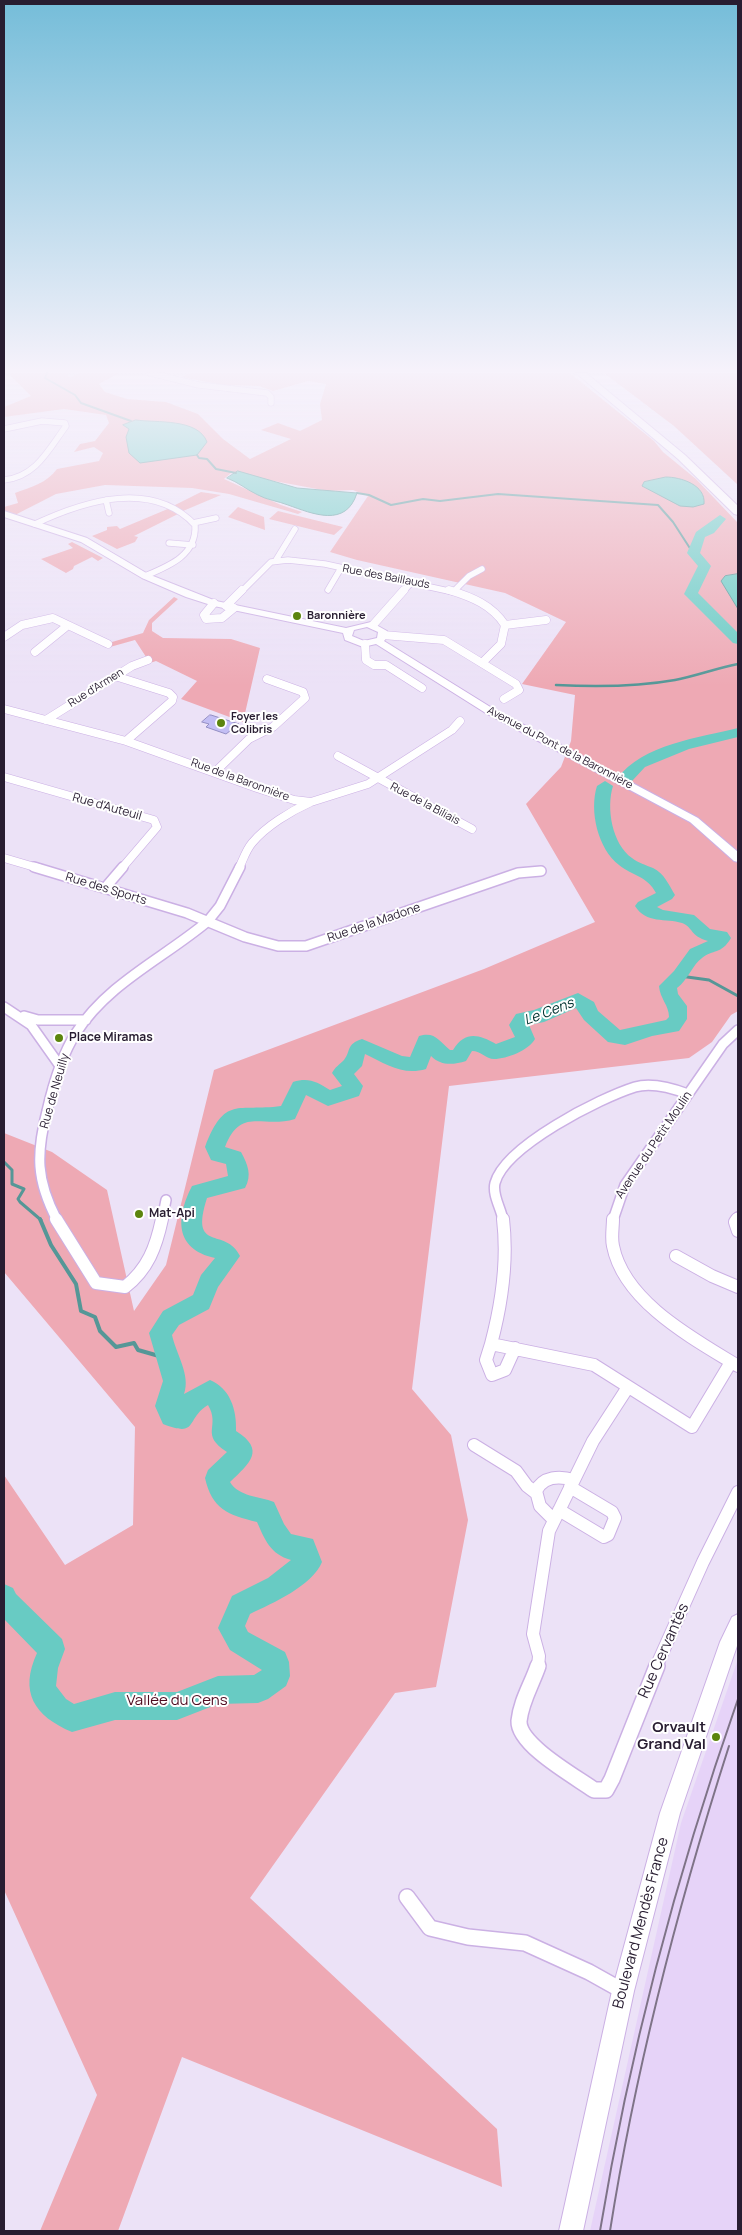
<!DOCTYPE html>
<html>
<head>
<meta charset="utf-8">
<style>
	body { margin:0 }
	#map { position:relative; width:742px; height:2235px; overflow:hidden; background:#ece2f7; font-family:Manrope,sans-serif }
	canvas { display:block }
	.frame { position:absolute; inset:0; border:5px solid #281d31; pointer-events:none }
</style>
</head>
<body>
<div id="map">
<canvas width="742" height="2235"></canvas>
<div class="frame"></div>
</div>
<script>
const ctx = document.querySelector('canvas').getContext('2d');
ctx.lineJoin = 'round';
function fillPath(path, color) { ctx.fillStyle = color; ctx.fill(path, 'evenodd'); }
function strokePath(path, color, width, dash) { ctx.strokeStyle = color; ctx.lineWidth = width; ctx.lineCap = dash ? 'butt' : 'round'; ctx.setLineDash(dash || []); ctx.stroke(path); }
function label(font, color, halo, rows, align = 'center') {
  ctx.font = font + ' Manrope,sans-serif'; ctx.lineWidth = 4; ctx.setLineDash([]); ctx.textBaseline = 'middle'; ctx.strokeStyle = halo; ctx.fillStyle = color; for (const [text, x, y, turn = 0] of rows) {
    ctx.save(); ctx.translate(x, y); ctx.rotate((+turn || 0) * Math.PI / 180); ctx.textAlign = isNaN(turn) ? turn : align; if (halo) ctx.strokeText(text, 0, 0); ctx.fillText(text, 0, 0); ctx.restore();
  }
}
fillPath(new Path2D(`
	M 738,1659 L 738,2231 L 590,2231 L 681,1823 Z`), '#e6d3f8');
fillPath(new Path2D(`
	M 8,373 L 68,373 L 68,376 L 72,377 L 78,373 L 119,373 L 99,384 L 105,392 L 127,399 L 166,402 L 198,414 L 223,439 L 250,459 L 291,439 L 261,430 L 278,423 L 300,431 L 322,420 L 320,404 L 326,384 L 308,381 L 273,391 L 259,386 L 223,385 L 181,377 L 190,373 L 570,373 L 654,441 L 663,452 L 696,479 L 738,523 L 738,1011 L 731,1015 L 712,1042 L 689,1058 L 449,1086 L 412,1389 L 451,1435 L 468,1520 L 436,1687 L 395,1693 L 250,1898 L 497,2129 L 502,2187 L 182,2057 L 118,2231 L 40,2231 L 97,2095 L 4,1890 L 4,1475 L 65,1565 L 133,1525 L 135,1427 L 4,1272 L 4,1133 L 52,1152 L 107,1190 L 134,1311 L 166,1265 L 214,1070 L 484,969 L 595,922 L 526,804 L 561,767 L 571,741 L 575,695 L 522,684 L 566,622 L 505,593 L 357,560 L 330,552 L 368,496 L 353,490 L 328,491 L 231,473 L 224,479 L 281,505 L 302,512 L 298,514 L 229,494 L 192,488 L 105,485 L 56,494 L 13,516 L 4,511 L 4,507 L 18,503 L 15,493 C 31,487 47,483 57,469 L 99,461 L 103,453 L 94,447 L 74,452 L 80,444 L 95,441 L 109,423 L 106,415 L 64,409 L 4,417 L 4,407 L 31,396 Z
	M 604,373 L 738,373 L 738,485 L 674,426 Z
	M 201,492 L 221,495 L 183,511 L 173,506 Z
	M 238,507 L 264,517 L 265,530 L 228,517 Z
	M 170,508 L 180,513 L 134,536 L 138,537 L 135,542 L 117,549 L 92,536 L 107,530 L 107,527 L 117,526 L 120,529 Z
	M 278,511 L 343,527 L 334,535 L 269,519 Z
	M 72,542 L 103,558 L 98,561 L 92,557 L 74,566 L 73,569 L 66,573 L 41,559 L 73,548 L 68,544 Z
	M 174,597 L 178,599 L 152,623 L 152,631 L 163,638 L 231,639 L 260,648 L 243,722 L 181,699 L 197,681 L 156,661 L 150,663 L 135,640 L 110,647 L 105,644 L 143,633 L 149,620 Z`), '#eea9b4');
const water = new Path2D(`
	M 136,420 C 156,423 198,418 207,442 L 197,455 L 140,463 L 129,453 L 126,437 L 129,429 L 123,425 Z
	M 238,471 L 297,488 L 357,493 C 346,528 313,514 288,505 C 278,501 267,500 258,495 C 247,490 238,482 227,478 Z
	M 666,477 C 681,477 706,485 704,504 L 693,507 L 680,506 L 642,486 L 644,482 Z
	M 738,574 L 738,609 L 721,581 L 725,576 Z`);
fillPath(water, '#68cbc3');
strokePath(water, '#559797', 1);
strokePath(new Path2D(`
	M 47,373 L 45,378 L 75,395 L 81,403 L 131,421
	M 197,455 L 199,458 L 207,459 L 216,469 L 236,473
	M 357,493 L 369,495 L 391,505 L 423,499 L 440,501 L 498,494 L 658,505 L 673,522 L 693,553`), '#559797', 2);
strokePath(new Path2D(`
	M 556,685 C 596,687 636,687 675,680 C 696,676 717,668 738,664`), '#559797', 2.5);
strokePath(new Path2D(`
	M 680,976 L 709,980 L 738,996
	M 4,1162 L 12,1170 L 12,1184 L 24,1189 L 18,1199 L 20,1202 L 41,1220`), '#559797', 3);
strokePath(new Path2D(`
	M 40,1219 L 51,1245 L 76,1284 L 81,1311 L 95,1317 L 100,1331 L 116,1347 L 134,1343 L 138,1350 L 159,1356 L 165,1355`), '#559797', 4);
fillPath(new Path2D(`
	M 720,515 L 726,519 L 714,533 L 705,537 L 700,553 L 711,566 L 698,593 L 738,633 L 738,644 L 733,643 L 684,594 L 698,566 L 687,553 L 696,532 Z
	M 738,728 L 738,737 L 689,749 L 645,767 L 632,781 L 620,781 L 618,778 C 641,745 701,737 738,728 Z
	M 605,781 L 613,786 C 606,808 612,844 632,858 C 638,863 646,865 653,868 C 664,873 669,885 675,895 L 672,899 L 657,907 L 663,910 L 694,915 L 710,929 L 727,932 L 731,938 C 721,955 713,949 702,958 C 693,964 688,980 677,988 L 678,994 L 687,1006 L 687,1019 L 679,1031 L 652,1036 L 625,1045 L 608,1042 L 584,1020 L 576,1008 L 544,1022 L 529,1025 L 535,1039 C 529,1050 507,1059 494,1059 C 486,1059 481,1051 472,1051 L 466,1061 C 453,1065 441,1066 431,1056 L 426,1069 C 403,1076 386,1064 365,1054 L 362,1066 L 354,1074 L 363,1086 L 359,1096 L 328,1106 L 306,1095 L 295,1119 C 262,1129 241,1106 225,1147 L 241,1152 C 248,1165 252,1175 245,1188 L 207,1198 C 189,1254 226,1226 240,1256 L 218,1287 L 209,1309 L 179,1325 L 172,1335 C 176,1354 191,1375 184,1394 L 210,1380 C 230,1388 237,1410 236,1431 C 266,1450 250,1463 230,1482 C 239,1497 259,1496 274,1502 L 284,1524 L 291,1534 L 313,1539 L 322,1562 C 312,1586 273,1603 250,1614 L 245,1626 L 248,1632 L 285,1652 L 289,1662 L 290,1676 L 286,1686 L 268,1699 L 258,1703 L 218,1704 L 177,1720 L 115,1720 L 72,1732 C 34,1716 19,1692 37,1653 L 4,1619 L 4,1584 L 13,1588 L 16,1594 L 62,1639 L 65,1649 L 58,1668 L 56,1686 L 66,1699 L 74,1704 L 115,1692 L 177,1692 L 218,1676 L 254,1675 L 262,1670 L 230,1650 L 218,1628 L 232,1596 L 268,1578 L 291,1560 C 270,1554 265,1540 257,1522 C 228,1515 212,1509 205,1478 L 208,1470 L 227,1452 C 199,1434 221,1427 208,1405 C 185,1419 199,1438 163,1424 L 155,1406 L 163,1381 L 149,1333 L 163,1311 L 193,1295 L 201,1275 L 215,1258 C 174,1249 176,1217 192,1186 L 228,1176 L 226,1164 L 211,1160 L 205,1147 C 225,1095 237,1112 281,1106 L 293,1082 C 309,1077 317,1082 330,1090 L 342,1086 L 332,1073 C 335,1067 339,1065 344,1060 C 351,1051 346,1044 362,1039 L 402,1056 L 410,1057 L 419,1036 C 435,1031 439,1041 450,1050 L 453,1050 C 465,1031 478,1034 496,1044 L 515,1037 L 509,1025 L 516,1014 L 534,1010 L 578,993 L 594,1002 L 598,1011 L 620,1030 L 666,1020 L 669,1017 C 669,1005 660,999 659,986 L 674,971 L 690,949 L 708,941 C 690,936 693,927 682,923 C 666,918 646,924 635,906 L 638,902 L 656,893 C 647,876 633,876 619,865 C 598,849 589,811 597,786 Z`), '#68cbc3');
const building = new Path2D(`
	M 210,715 L 211,715 L 239,724 L 226,734 L 206,727 L 209,724 L 202,722 Z`);
fillPath(building, '#c3bef4');
strokePath(building, '#938ec3', 1);
const streetFar4 = new Path2D(`
	M 150,373 L 199,385 L 267,393 L 271,397 L 271,403
	M 4,429 L 42,421 L 65,423 L 66,426 C 49,449 36,477 4,480
	M 106,500 L 109,513
	M 193,523 L 216,518
	M 35,524 C 84,501 152,479 195,525 C 197,555 169,566 145,576
	M 169,543 L 193,545
	M 276,560 L 295,529
	M 328,590 L 341,568
	M 454,591 L 469,576 L 482,569
	M 241,592 L 271,562 L 288,560 L 325,564 L 453,592
	M 403,592 L 412,582`);
const streetFar3 = new Path2D(`
	M 449,590 C 472,597 492,605 505,625 L 501,644 L 482,663
	M 214,603 L 204,615 L 206,619 L 222,618 L 234,608
	M 226,606 L 242,590
	M 373,625 L 404,590
	M 505,625 L 546,620
	M 383,635 L 444,640 L 516,684 L 519,690 L 504,699
	M 4,637 L 22,625 L 53,618 L 108,644
	M 365,644 L 366,660 L 374,665 L 386,665 L 422,688
	M 35,652 L 67,626
	M 115,676 L 169,693 L 173,697 L 172,701 L 126,741
	M 4,709 L 126,741 L 257,788 L 294,800 L 311,802 L 368,784 L 452,730 L 460,721
	M 46,720 L 132,666 L 148,660
	M 338,756 L 472,829
	M 215,772 L 249,739 L 273,727 L 305,698 L 303,692 L 267,679
	M 4,777 L 154,820 L 157,827 L 122,868
	M 4,858 L 38,868
	M 239,868 C 243,860 246,850 252,843 C 266,826 291,811 311,802`);
const streetFar2 = new Path2D(`
	M 34,867 L 187,913 L 245,937 L 278,946 L 306,946 L 518,873 L 541,871
	M 105,888 L 123,867
	M 4,1007 L 31,1025 L 60,1066
	M 24,1016 L 38,1020 L 86,1020
	M 57,1220 C 36,1180 36,1154 47,1111 C 53,1085 61,1056 76,1033 C 108,983 164,958 208,921 L 220,906 L 240,867
	M 162,1220 L 166,1200
	M 503,1220 C 501,1208 492,1195 495,1183 C 505,1146 600,1098 635,1087 C 652,1082 672,1088 688,1094
	M 613,1220 L 625,1185 L 723,1044 L 738,1030
	M 736,1220 L 738,1217`);
const streetFar1 = new Path2D(`
	M 56,1219 L 96,1283 L 125,1287 C 148,1269 156,1247 162,1219
	M 503,1219 C 508,1261 502,1303 491,1344 L 594,1365 L 692,1427 L 731,1362
	M 613,1219 C 613,1227 611,1238 613,1246 C 624,1302 694,1339 738,1366
	M 737,1219 L 735,1222 L 738,1231
	M 676,1256 L 712,1276 L 738,1287
	M 491,1344 L 486,1360 L 492,1375 L 505,1370 L 515,1348
	M 474,1445 L 516,1471 L 527,1486 L 536,1493
	M 559,1510 L 604,1537 L 608,1535 L 615,1518 L 612,1512 L 570,1487
	M 554,1520 L 540,1506 L 536,1491 C 543,1476 560,1476 574,1480
	M 538,1667 L 539,1656 L 533,1634 L 549,1531 L 593,1441 L 628,1387
	M 656,1667 L 703,1562 L 738,1492`);
const street = new Path2D(`
	M 538,1666 C 532,1684 521,1701 519,1721 C 518,1745 576,1777 594,1790 L 606,1790 L 612,1779 L 657,1666
	M 407,1897 L 430,1928 L 468,1937 L 525,1943 L 589,1972 L 623,1991`);
const secondary = new Path2D(`
	M 4,511 L 87,538 L 148,574 L 216,601 L 346,628 L 371,622 L 387,631 L 388,636 L 384,641 L 492,708 L 698,818 L 738,852 L 738,862 L 734,861 L 690,822 L 484,712 L 376,644 L 363,647 L 345,640 L 343,633 L 214,606 L 186,597 L 142,578 L 81,542 L 4,517 ZM 367,627 L 378,632 L 377,638 L 364,641 L 352,636 L 354,630 Z
	M 738,1614 L 738,1643 L 680,1813 L 634,1991 L 583,2231 L 559,2231 L 612,1991 L 660,1813 L 720,1642 L 732,1617 Z`);
const highway = new Path2D(`
	M 576,373 L 586,373 L 685,455 L 738,506 L 738,515 L 734,514 L 678,459 Z`);
strokePath(streetFar4, '#cbb0e4', 7);
strokePath(streetFar3, '#cbb0e4', 9);
strokePath(streetFar2, '#cbb0e4', 12);
strokePath(streetFar1, '#cbb0e4', 14);
strokePath(street, '#cbb0e4', 18);
strokePath(secondary, '#cbb0e4', 2);
strokePath(highway, '#cbb0e4', 2);
strokePath(streetFar4, '#fff', 5.5);
strokePath(streetFar3, '#fff', 8);
strokePath(streetFar2, '#fff', 9);
strokePath(streetFar1, '#fff', 12);
strokePath(street, '#fff', 15);
fillPath(secondary, '#fff');
fillPath(highway, '#fff');
strokePath(new Path2D(`
	M 600,2231 C 630,2049 677,1873 738,1699
	M 610,2231 C 636,2066 678,1905 729,1746`), '#7e7387', 2);
const sky = ctx.createLinearGradient(0, 0, 0, 686);
sky.addColorStop(0, '#75bdd9');
sky.addColorStop(0.54, '#f6f2fb');
sky.addColorStop(1, '#f6f2fb00');
ctx.fillStyle = sky;
ctx.fillRect(0, 0, 742, 686);
for (const [x, y, r, color] of [
	[297,616,5,"#5c850e"],
	[221,723,5,"#5c850e"],
	[59,1038,5,"#5c850e"],
	[139,1214,5,"#5c850e"],
	[716,1737,5,"#5c850e"]
]) { const dot = new Path2D(); dot.arc(x, y, r, 0, 2 * Math.PI); ctx.fillStyle = color; ctx.fill(dot); strokePath(dot, '#fff', 2); }
label('11px', '#281d31', '#fff', [
	["Rue des Baillauds",386,577,11],
	["Rue d'Armen",96,688,-32],
	["Avenue du Pont de la Baronnière",560,748,28],
	["Rue de la Baronnière",240,780,20],
	["Rue de la Biliais",425,804,28]
]);
label('bold 11px', '#281d31', '#fff', [
	["Baronnière",307,616],
	["Foyer les",231,717],
	["Colibris",231,730]
], 'left');
label('12px', '#281d31', '#fff', [
	["Rue d'Auteuil",107,807,16],
	["Rue des Sports",106,889,17],
	["Rue de la Madone",374,923,-19],
	["Rue de Neuilly",55,1091,-74],
	["Avenue du Petit Moulin",654,1145,-56]
]);
label('bold 12px', '#281d31', '#fff', [
	["Place Miramas",69,1038],
	["Mat-Api",149,1214]
], 'left');
label('italic 14px', '#00322f', '#fff', [
	["Le Cens",549,1012,-21]
]);
label('15px', '#281d31', '#fff', [
	["Rue Cervantès",664,1651,-66],
	["Boulevard Mendès France",641,1923,-75]
]);
label('15px', '#4f0b20', '#fff', [
	["Vallée du Cens",177,1701]
]);
label('bold 15px', '#281d31', '#fff', [
	["Orvault",706,1728],
	["Grand Val",706,1745]
], 'right');
</script>
</body>
</html>
